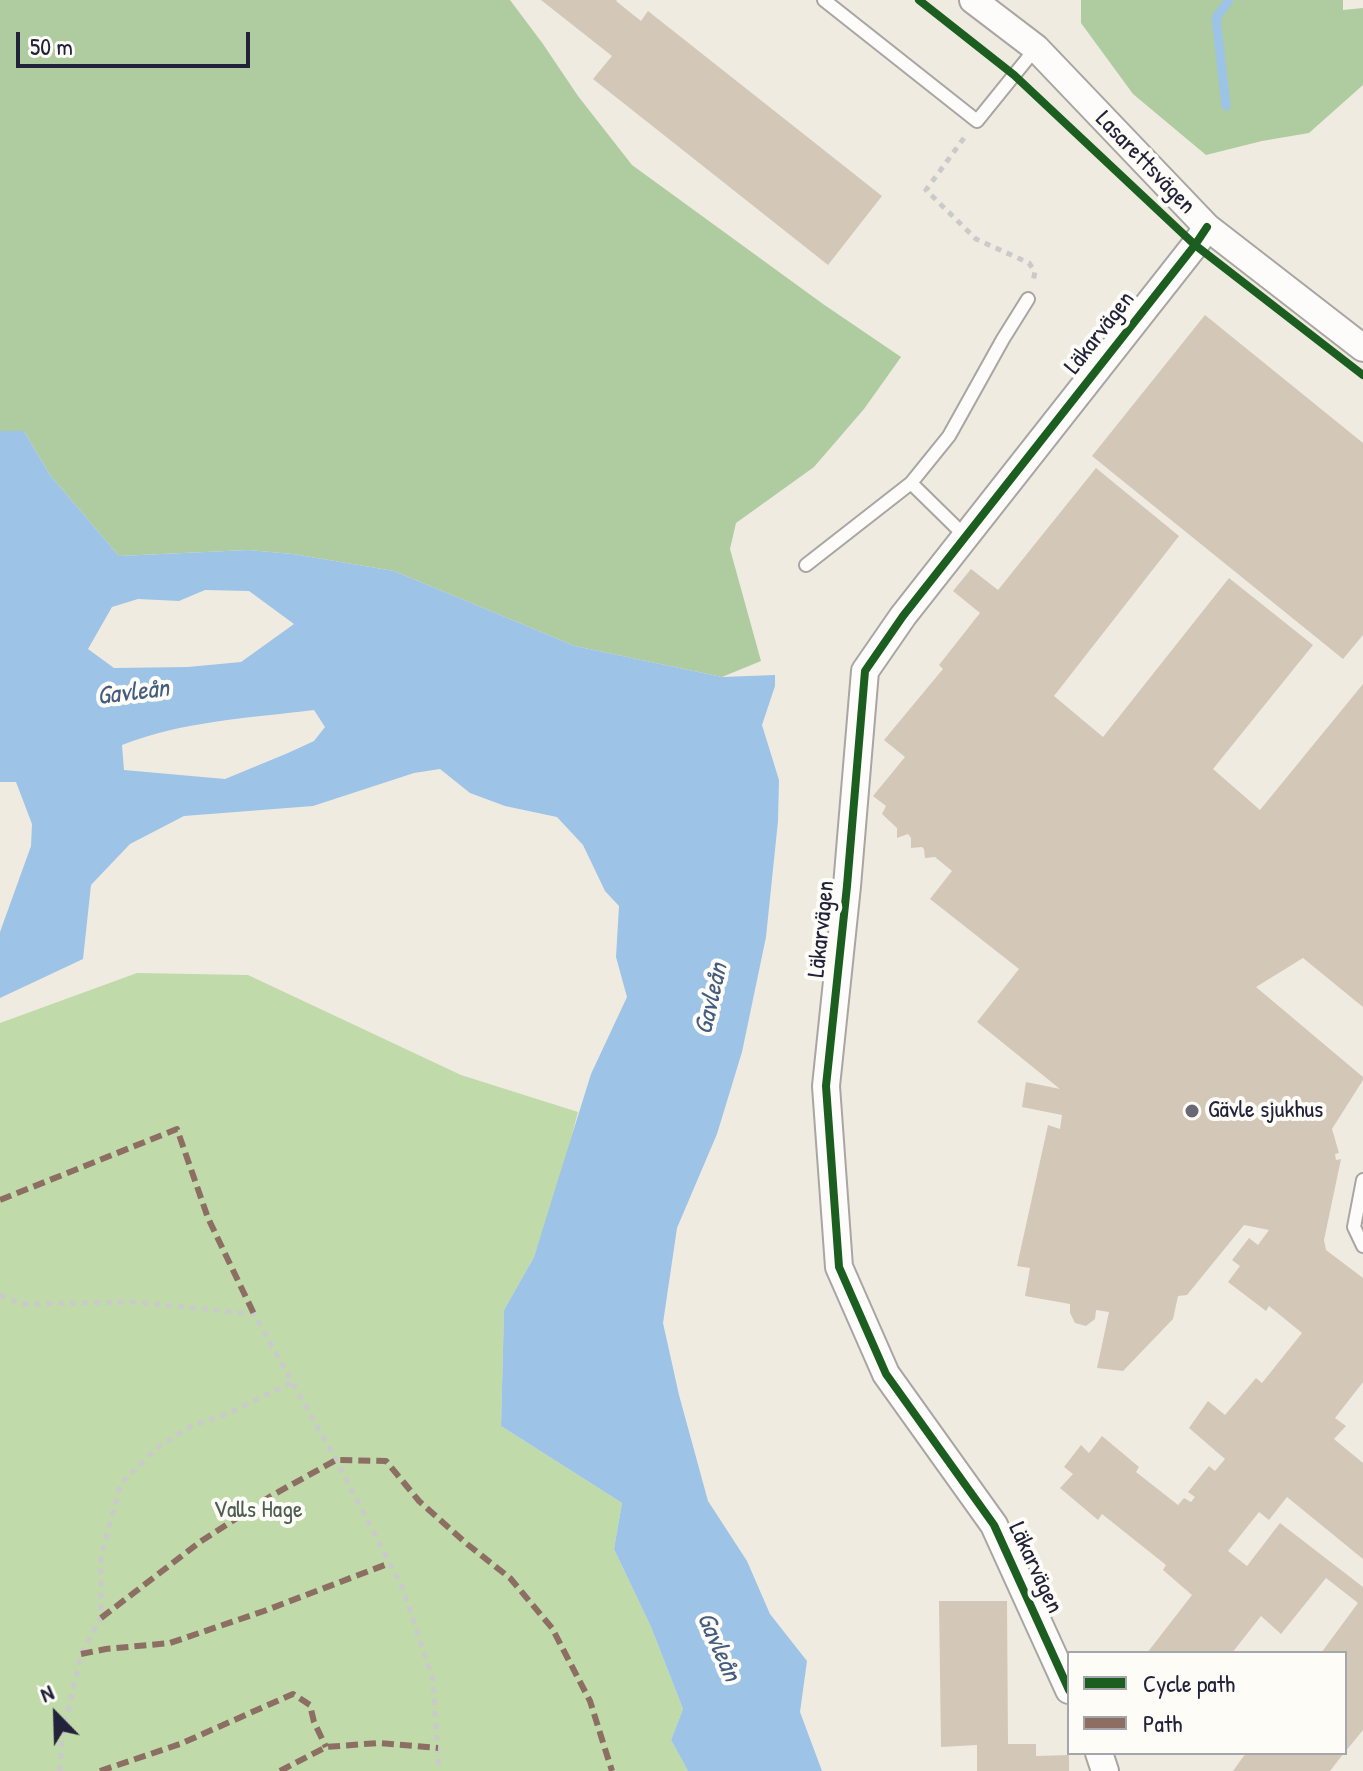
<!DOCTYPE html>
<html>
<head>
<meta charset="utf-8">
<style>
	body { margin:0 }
	#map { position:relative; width:1363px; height:1771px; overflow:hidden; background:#f0ebe0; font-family:"Patrick Hand",sans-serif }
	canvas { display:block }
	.legend { position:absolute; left:1067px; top:1651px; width:280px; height:104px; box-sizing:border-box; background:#fdfcf7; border:2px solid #a5a5ac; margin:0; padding:10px 14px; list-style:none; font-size:24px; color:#22223b }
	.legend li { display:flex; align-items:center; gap:16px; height:40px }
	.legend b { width:40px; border:2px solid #a5a5ac }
	.north { position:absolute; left:16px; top:1675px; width:80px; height:80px; -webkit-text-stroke:6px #fdfcf7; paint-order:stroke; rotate:337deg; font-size:22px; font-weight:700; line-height:32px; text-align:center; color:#22223b }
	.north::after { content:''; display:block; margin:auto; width:28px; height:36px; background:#22223b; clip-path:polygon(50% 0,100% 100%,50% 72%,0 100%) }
	.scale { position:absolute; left:16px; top:32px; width:234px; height:36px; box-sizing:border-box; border:4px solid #22223b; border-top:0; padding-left:10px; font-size:24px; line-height:28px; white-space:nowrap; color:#22223b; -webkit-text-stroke:6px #fdfcf7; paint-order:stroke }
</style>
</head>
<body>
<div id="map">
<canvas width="1363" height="1771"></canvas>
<ul class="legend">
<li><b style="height:10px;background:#1b5e20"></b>Cycle path</li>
<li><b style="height:10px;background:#8d6e63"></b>Path</li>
</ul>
<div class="north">N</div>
<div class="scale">50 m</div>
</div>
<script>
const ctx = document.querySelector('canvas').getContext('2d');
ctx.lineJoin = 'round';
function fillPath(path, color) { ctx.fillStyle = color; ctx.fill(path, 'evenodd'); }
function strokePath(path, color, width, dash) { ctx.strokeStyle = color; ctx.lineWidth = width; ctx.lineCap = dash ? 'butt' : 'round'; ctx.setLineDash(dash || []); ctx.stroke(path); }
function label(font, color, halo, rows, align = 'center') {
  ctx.font = font + ' "Patrick Hand",sans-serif'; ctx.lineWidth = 8; ctx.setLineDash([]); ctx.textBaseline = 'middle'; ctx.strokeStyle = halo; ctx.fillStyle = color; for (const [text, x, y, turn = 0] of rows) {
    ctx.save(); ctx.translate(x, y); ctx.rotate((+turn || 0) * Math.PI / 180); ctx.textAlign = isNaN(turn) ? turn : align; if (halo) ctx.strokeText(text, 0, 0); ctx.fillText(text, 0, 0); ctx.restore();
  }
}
fillPath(new Path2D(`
	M 137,973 L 248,975 L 461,1075 L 578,1112 L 563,1169 L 534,1257 L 504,1310 L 501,1426 L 622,1503 L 614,1549 L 651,1627 L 683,1709 L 671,1740 L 688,1771 L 0,1771 L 0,1023 Z`), '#c0daaa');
fillPath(new Path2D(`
	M 0,0 L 510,0 L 543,44 L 578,96 L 632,165 L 823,304 L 901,357 L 864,409 L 814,467 L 736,523 L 730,549 L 761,661 L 722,677 L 575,646 L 394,571 L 293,554 L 248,550 L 119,556 L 50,475 L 24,431 L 0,431 Z
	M 1081,0 L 1343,0 L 1343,10 L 1363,8 L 1363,85 L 1309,133 L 1262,141 L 1206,155 L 1133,94 L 1081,23 Z`), '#afcba0');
fillPath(new Path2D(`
	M 0,431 L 24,431 L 50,475 L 119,556 L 248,550 L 293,554 L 394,571 L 575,646 L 722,677 L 775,675 L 775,686 L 762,725 L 779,780 L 778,821 L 766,937 L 742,1052 L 717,1134 L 677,1228 L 663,1323 L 679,1395 L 708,1501 L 747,1561 L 770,1614 L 807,1661 L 800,1712 L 822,1771 L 688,1771 L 671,1740 L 683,1709 L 651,1627 L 614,1549 L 622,1503 L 501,1426 L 504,1310 L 534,1257 L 591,1074 L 627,997 L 616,957 L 619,906 L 605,891 L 583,845 L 557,817 L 505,806 L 470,793 L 440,769 L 414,773 L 313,806 L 184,816 L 130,844 L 91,885 L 83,959 L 0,998 L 0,932 L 31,846 L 32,824 L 16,782 L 0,782 ZM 205,590 L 249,591 L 294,624 L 241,662 L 188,667 L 114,668 L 88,649 L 112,607 L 138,599 L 179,601 ZM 314,710 L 325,727 L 314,741 L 288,753 L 225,779 L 124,770 L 122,745 C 183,721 250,718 314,710 Z`), '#9dc3e7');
strokePath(new Path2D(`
	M 1226,106 L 1216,18 L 1229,0`), '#9dc3e7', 9);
fillPath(new Path2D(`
	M 541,0 L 617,0 L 616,1 L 641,21 L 648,11 L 882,196 L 828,265 L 593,79 L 612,56 Z
	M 1205,315 L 1363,443 L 1363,635 L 1343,659 L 1092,456 Z
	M 1096,468 L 1179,536 L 1054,696 L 1103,737 L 1229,578 L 1313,645 L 1213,769 L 1260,810 L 1363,684 L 1363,1007 L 1303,958 L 1256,987 L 1363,1077 L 1363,1080 L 1332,1129 L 1339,1153 L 1335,1154 L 1336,1160 L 1341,1159 L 1324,1240 L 1326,1250 L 1363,1278 L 1363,1382 L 1335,1418 L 1346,1426 L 1334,1439 L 1363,1463 L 1363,1559 L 1287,1497 L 1269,1520 L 1259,1512 L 1228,1551 L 1247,1566 L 1280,1523 L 1363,1587 L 1363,1730 L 1345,1752 L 1345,1653 L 1321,1653 L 1358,1603 L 1326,1578 L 1281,1634 L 1261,1616 L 1232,1653 L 1147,1653 L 1192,1595 L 1163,1570 L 1166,1565 L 1102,1514 L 1098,1520 L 1060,1488 L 1073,1474 L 1064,1467 L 1081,1445 L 1089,1453 L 1102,1436 L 1139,1467 L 1136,1472 L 1178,1505 L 1184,1498 L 1191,1502 L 1195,1497 L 1188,1492 L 1209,1466 L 1215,1471 L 1225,1459 L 1189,1428 L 1208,1401 L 1225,1415 L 1256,1378 L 1262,1383 L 1302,1333 L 1269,1306 L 1266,1311 L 1228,1282 L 1240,1266 L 1232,1260 L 1249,1238 L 1258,1245 L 1269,1230 L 1244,1225 L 1187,1295 L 1178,1296 L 1173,1319 L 1123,1371 L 1097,1368 L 1109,1312 L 1096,1310 L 1095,1319 L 1086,1326 L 1075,1323 L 1070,1313 L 1070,1304 L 1025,1296 L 1030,1268 L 1017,1266 L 1048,1125 L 1060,1129 L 1062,1115 L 1022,1107 L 1026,1082 L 1060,1089 L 977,1022 L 1019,969 L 930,899 L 952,871 L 935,857 L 925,858 L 924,849 L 922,847 L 911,848 L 911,838 L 908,834 L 897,838 L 897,828 L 882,814 L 886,806 L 873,796 L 905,757 L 884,740 L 943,669 L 939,665 L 980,613 L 953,591 L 971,569 L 998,590 Z
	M 939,1601 L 1007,1601 L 1008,1744 L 1036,1744 L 1036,1756 L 1069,1755 L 1069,1771 L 977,1771 L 977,1745 L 941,1747 Z
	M 1246,1753 L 1344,1753 L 1330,1771 L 1233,1771 Z`), '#d3c7b7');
const lane = new Path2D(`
	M 824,0 L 977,121 L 1036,48
	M 911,483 L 949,436 L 1003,339 L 1028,299
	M 806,565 L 911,483 L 965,536
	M 1363,1180 L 1354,1227 L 1363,1246`);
const street = new Path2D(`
	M 973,0 L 1036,48 L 1207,227 L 1363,348
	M 1069,1690 L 994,1525 L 886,1374 L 839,1267 L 826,1086 L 847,886 L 865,671 L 903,616 L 1195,245 L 1207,227
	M 1099,1753 L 1105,1771`);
strokePath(lane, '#a8a5a2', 16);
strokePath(street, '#a8a5a2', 30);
strokePath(new Path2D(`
	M 964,138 L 926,190 L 976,239 L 1029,263 L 1035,272 L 1033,281
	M 0,1295 L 22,1304 L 134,1302 L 254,1314 L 336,1460 L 403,1589 L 433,1680 L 439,1771
	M 60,1771 L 62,1737 L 81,1654 L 101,1618 L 101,1556 L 121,1483 L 158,1447 L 193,1425 L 222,1416 L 293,1382`), '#cbcaca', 5, [6, 6]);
strokePath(lane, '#fdfcfa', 12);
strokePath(street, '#fdfcfa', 26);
strokePath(new Path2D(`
	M 0,1200 L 177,1129 L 208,1218 L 254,1314
	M 101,1618 L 200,1542 L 271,1496 L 336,1460 L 386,1461 L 419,1501 L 467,1544 L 510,1578 L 552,1628 L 590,1701 L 612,1771
	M 81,1654 L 106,1649 L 170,1643 L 264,1611 L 390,1563
	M 100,1771 L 180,1744 L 293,1694 L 310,1705 L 314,1722 L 326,1747
	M 280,1771 L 326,1747 L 378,1743 L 438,1748`), '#8d6e63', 6, [12, 6]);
strokePath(new Path2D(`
	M 919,0 L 1014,75 L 1195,245 L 1363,375
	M 1069,1690 L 994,1525 L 886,1374 L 839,1267 L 826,1086 L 847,886 L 865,671 L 903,616 L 1195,245 L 1207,227`), '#1b5e20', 8);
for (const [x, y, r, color] of [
	[1192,1111,8,"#6a6875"]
]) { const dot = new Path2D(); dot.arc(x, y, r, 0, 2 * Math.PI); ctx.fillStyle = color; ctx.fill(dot); strokePath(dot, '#fdfcf7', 3); }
label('24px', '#22223b', '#fdfcf7', [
	["Lasarettsvägen",1145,163,46],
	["Läkarvägen",1100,333,-52],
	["Läkarvägen",822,929,-84],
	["Läkarvägen",1035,1568,65]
]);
label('24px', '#22223b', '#fdfcf7', [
	["Gävle sjukhus",1208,1111]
], 'left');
label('24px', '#4c5e52', '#fdfcf7', [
	["Valls Hage",258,1511]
]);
label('italic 26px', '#455c81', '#fdfcf7', [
	["Gavleån",133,693,-7],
	["Gavleån",712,999,-77],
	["Gavleån",718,1647,66]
]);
</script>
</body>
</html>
